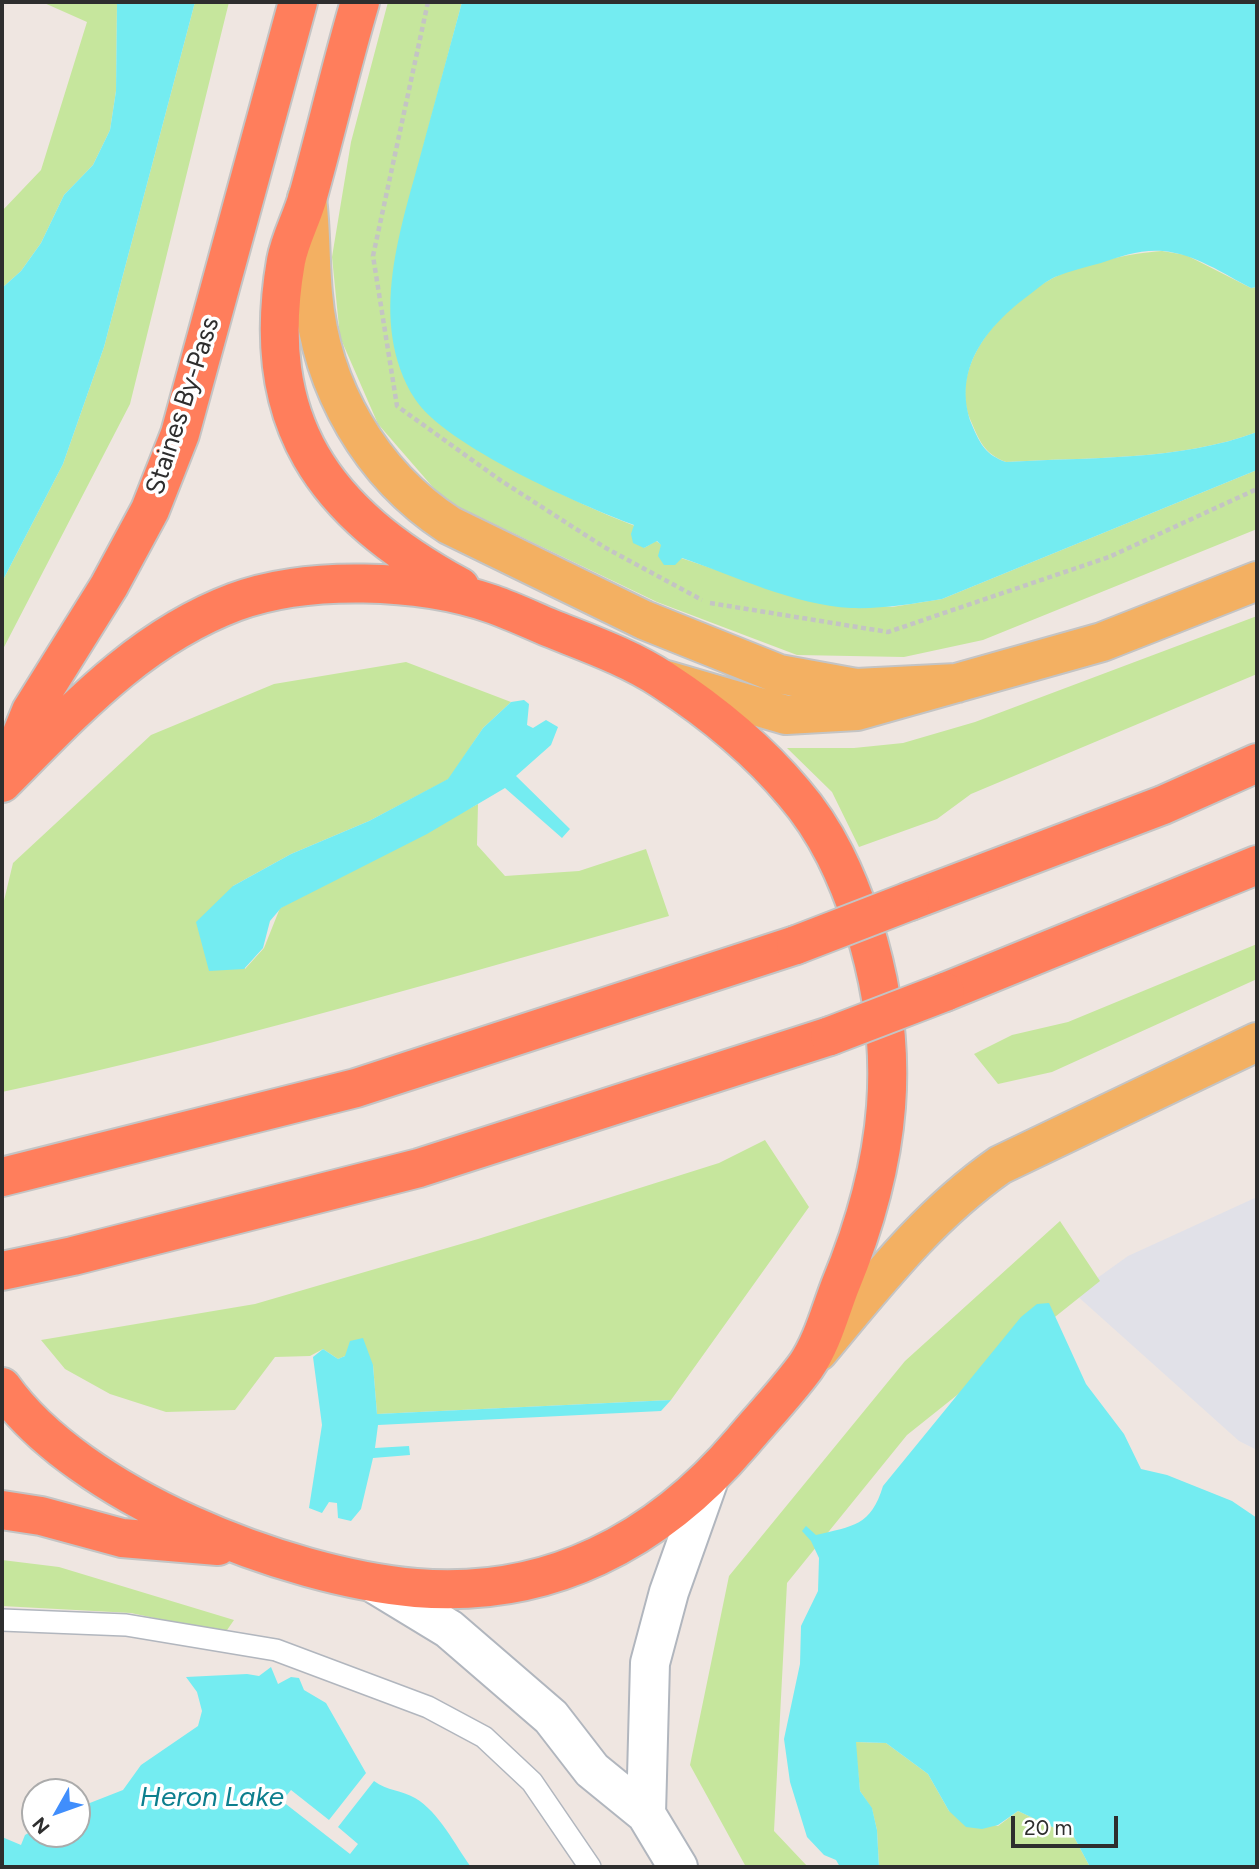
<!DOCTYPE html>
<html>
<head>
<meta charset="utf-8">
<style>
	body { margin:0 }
	#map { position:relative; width:1259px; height:1869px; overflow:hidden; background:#efe6e1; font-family:Figtree,sans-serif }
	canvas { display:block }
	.frame { position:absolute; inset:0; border:4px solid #2e2e2e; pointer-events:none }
	.north { position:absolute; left:21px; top:1778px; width:70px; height:70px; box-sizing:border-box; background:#fff; border:2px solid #ababab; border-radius:50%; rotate:230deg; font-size:19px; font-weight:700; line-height:28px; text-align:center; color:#2e2e2e }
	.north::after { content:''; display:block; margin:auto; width:24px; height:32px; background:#408efc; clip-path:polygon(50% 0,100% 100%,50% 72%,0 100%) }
	.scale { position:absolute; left:1011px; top:1816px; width:107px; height:32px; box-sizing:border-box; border:4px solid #2e2e2e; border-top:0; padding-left:9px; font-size:21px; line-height:24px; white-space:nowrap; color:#2e2e2e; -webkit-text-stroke:5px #fff; paint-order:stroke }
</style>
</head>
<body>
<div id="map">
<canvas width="1259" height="1869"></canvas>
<div class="frame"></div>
<div class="north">N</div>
<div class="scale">20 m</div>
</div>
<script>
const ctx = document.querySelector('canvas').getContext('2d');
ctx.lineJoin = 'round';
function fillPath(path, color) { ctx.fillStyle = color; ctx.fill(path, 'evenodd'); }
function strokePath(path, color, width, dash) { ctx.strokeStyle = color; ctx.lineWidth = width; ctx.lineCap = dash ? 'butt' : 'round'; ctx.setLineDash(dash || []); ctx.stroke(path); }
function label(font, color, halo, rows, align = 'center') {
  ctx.font = font + ' Figtree,sans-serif'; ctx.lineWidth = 7; ctx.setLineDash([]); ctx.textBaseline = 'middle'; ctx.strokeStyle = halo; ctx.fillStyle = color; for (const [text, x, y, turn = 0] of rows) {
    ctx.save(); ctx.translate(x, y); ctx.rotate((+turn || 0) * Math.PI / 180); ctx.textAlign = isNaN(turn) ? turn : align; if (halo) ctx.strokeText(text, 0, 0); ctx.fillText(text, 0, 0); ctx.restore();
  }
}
fillPath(new Path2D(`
	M 1257,1197 L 1257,1450 L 1239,1441 L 1075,1294 L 1128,1256 Z`), '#e1e1e8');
fillPath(new Path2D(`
	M 42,2 L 117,2 L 116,91 L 110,130 L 93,165 L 64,195 L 41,243 L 21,271 L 2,288 L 2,211 L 41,170 L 87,22 Z
	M 195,2 L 229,2 L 130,404 L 2,651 L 2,582 L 63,464 L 104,347 Z
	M 388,2 L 462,2 L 400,235 L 436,421 C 499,463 564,499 635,526 L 644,548 L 656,541 L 681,558 L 806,600 L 892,607 L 942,599 L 1257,470 L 1257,529 L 983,640 L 904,657 L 797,655 L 657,602 L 444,500 L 378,424 L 340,337 L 332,257 L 351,142 Z
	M 1162,251 L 1186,255 L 1251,288 L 1257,287 L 1257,432 C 1180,461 1088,457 1006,462 C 984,454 979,440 970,419 C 948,362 1006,303 1053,278 C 1079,264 1131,253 1162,251 Z
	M 1257,616 L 1257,674 L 971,794 L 937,819 L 859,847 L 832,792 L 787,748 L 854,748 L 903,743 L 975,722 Z
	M 406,662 L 511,702 L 483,728 L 449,779 L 369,821 L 291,854 L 233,886 L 245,969 L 264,948 L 280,908 L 478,804 L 477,845 L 505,876 L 579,871 L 646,849 L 669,916 C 448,978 227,1044 2,1092 L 2,909 L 13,863 L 151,735 L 274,684 Z
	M 1257,944 L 1257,979 L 1052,1072 L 998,1084 L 974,1054 L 1012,1035 L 1068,1022 Z
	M 765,1140 L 809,1207 L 671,1400 L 377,1414 L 373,1365 L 345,1356 L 338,1359 L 323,1349 L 310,1356 L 275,1357 L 235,1410 L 166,1412 L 110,1394 L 65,1369 L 41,1340 L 255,1304 L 478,1239 L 719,1163 Z
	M 1060,1221 L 1100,1281 L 907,1435 L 787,1583 L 774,1831 L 808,1867 L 746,1867 L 690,1765 L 729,1576 L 905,1361 Z
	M 2,1560 L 59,1567 L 234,1620 L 225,1633 L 131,1613 L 2,1606 Z
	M 855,1742 L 886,1743 L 928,1774 L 949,1811 L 998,1826 L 1018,1811 L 1074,1837 L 1090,1867 L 879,1867 L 877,1830 L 872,1809 L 860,1791 Z`), '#c6e69d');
fillPath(new Path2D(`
	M 117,2 L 195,2 L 104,347 L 63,464 L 2,582 L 2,288 L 21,271 L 41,243 L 64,195 L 93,165 L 110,130 L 116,91 Z
	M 462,2 L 1257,2 L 1257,287 L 1251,288 C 1224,274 1195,254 1163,251 C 1142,249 1121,256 1101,263 C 1086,267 1070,271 1055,277 C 1046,281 1037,289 1029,295 C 987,326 951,370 972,425 C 980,444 986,455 1006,462 C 1088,457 1180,461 1257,432 L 1257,470 L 942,599 C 912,604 882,609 851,608 C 794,605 735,576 682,558 L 675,565 L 664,565 L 658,556 L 661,545 L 657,541 L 644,548 L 633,543 L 631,534 L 634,525 C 582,506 444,445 415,399 C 366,321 402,226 423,146 C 436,98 449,50 462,2 Z
	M 524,700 L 529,704 L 527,725 L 533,728 L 546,720 L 558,727 L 551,745 L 516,776 L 570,829 L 562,838 L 505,788 L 427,834 L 281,908 L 270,921 L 263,948 L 244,969 L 209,971 L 196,922 L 233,886 L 291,854 L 369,821 L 448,779 L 483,728 L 511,702 Z
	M 1049,1303 L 1086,1384 L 1124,1434 L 1141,1469 L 1167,1475 L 1232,1501 L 1257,1518 L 1257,1867 L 1090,1867 L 1074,1837 L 1018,1811 L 998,1825 L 982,1829 L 966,1827 L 949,1811 L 928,1774 L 886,1743 L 856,1742 L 860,1791 L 872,1808 L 877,1830 L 879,1867 L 840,1867 L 836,1860 L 824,1855 L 807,1837 L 790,1782 L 784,1739 L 800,1664 L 801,1626 L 818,1591 L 819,1558 L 811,1541 L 802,1531 L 806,1526 L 816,1535 C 853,1526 871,1526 883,1486 L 1021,1317 L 1037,1304 Z
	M 363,1338 L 373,1365 L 377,1414 L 671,1400 L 661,1411 L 378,1425 L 375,1448 L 409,1446 L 410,1455 L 373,1458 L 361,1509 L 351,1521 L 338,1518 L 337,1503 L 329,1502 L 322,1513 L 309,1508 L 322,1425 L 313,1357 L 323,1349 L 338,1359 L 345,1356 L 350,1341 Z
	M 271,1667 L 278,1684 L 291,1677 L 299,1678 L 304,1690 L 326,1703 L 366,1773 L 329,1820 L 291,1790 L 282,1801 L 350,1854 L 358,1844 L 338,1827 L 374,1781 C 387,1791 402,1790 415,1798 C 439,1812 455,1845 471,1867 L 2,1867 L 2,1837 L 21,1845 L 25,1835 L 35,1829 L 35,1834 L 77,1834 L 77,1808 L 123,1790 L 141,1765 L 198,1726 L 202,1711 L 197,1692 L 186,1677 L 247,1674 L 259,1676 Z`), '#74ecf1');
const lane = new Path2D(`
	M 2,1620 L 126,1625 L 276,1650 L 428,1707 L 484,1737 L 532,1782 L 590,1867`);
const secondary = new Path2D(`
	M 375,1584 L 449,1629 L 551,1717 L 592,1770 L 646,1814 L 678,1867
	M 646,1814 L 650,1663 L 669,1592 L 708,1482`);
const primary = new Path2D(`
	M 307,198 C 311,230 310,262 313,294 C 321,388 371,474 449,525 L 644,620 L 779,674 L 856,688 L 957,683
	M 666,680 L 786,715 L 857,711 L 1102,642 L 1257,581
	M 818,1352 C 875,1284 927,1216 1000,1165 L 1257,1042`);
const highway = new Path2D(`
	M 360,2 C 341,66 326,132 308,196 C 302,218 290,239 286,261 C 258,422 323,512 460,587
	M 8,768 L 31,711 L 109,586 L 150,510 L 180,434 L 298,2
	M 2,783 C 73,712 139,638 235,602 C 308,575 420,579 492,604 C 512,611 531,620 550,628 C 587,643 628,657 663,680 C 709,710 758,750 794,793 C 827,831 847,876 863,924 C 904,1052 891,1163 840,1286 C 830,1312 822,1343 806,1366 C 787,1392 763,1417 742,1442 C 658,1541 549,1599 416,1588 C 287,1577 79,1496 2,1387
	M 910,901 L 1163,805 L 1257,763
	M 945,992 L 1257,865
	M 2,1177 L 356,1088 L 796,945
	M 2,1271 L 73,1256 L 419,1168 L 830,1036
	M 2,1510 L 41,1516 L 122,1538 L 218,1546`);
strokePath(lane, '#b1b6be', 24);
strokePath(secondary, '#b1b6be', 42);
strokePath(primary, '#c4c4c4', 42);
strokePath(highway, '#c4c4c4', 42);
strokePath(new Path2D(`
	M 428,2 L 373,256 L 397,406 L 500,480 L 604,547 L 702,600
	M 710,603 L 888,632 L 1109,557 L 1257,489`), '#c4c4c4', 4.5, [5, 3.5]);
strokePath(lane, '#fff', 21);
strokePath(secondary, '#fff', 38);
strokePath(primary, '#f3b062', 38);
strokePath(highway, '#ff7e5c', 38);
const highwayBridge = new Path2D(`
	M 796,945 L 910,901
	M 830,1036 L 945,992`);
strokePath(highwayBridge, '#c4c4c4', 42, []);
strokePath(highwayBridge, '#ff7e5c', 38);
label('26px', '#2e2e2e', '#fff', [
	["Staines By-Pass",183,406,-72]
]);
label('italic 28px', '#0d7f8e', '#fff', [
	["Heron Lake",212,1798]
]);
</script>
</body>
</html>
